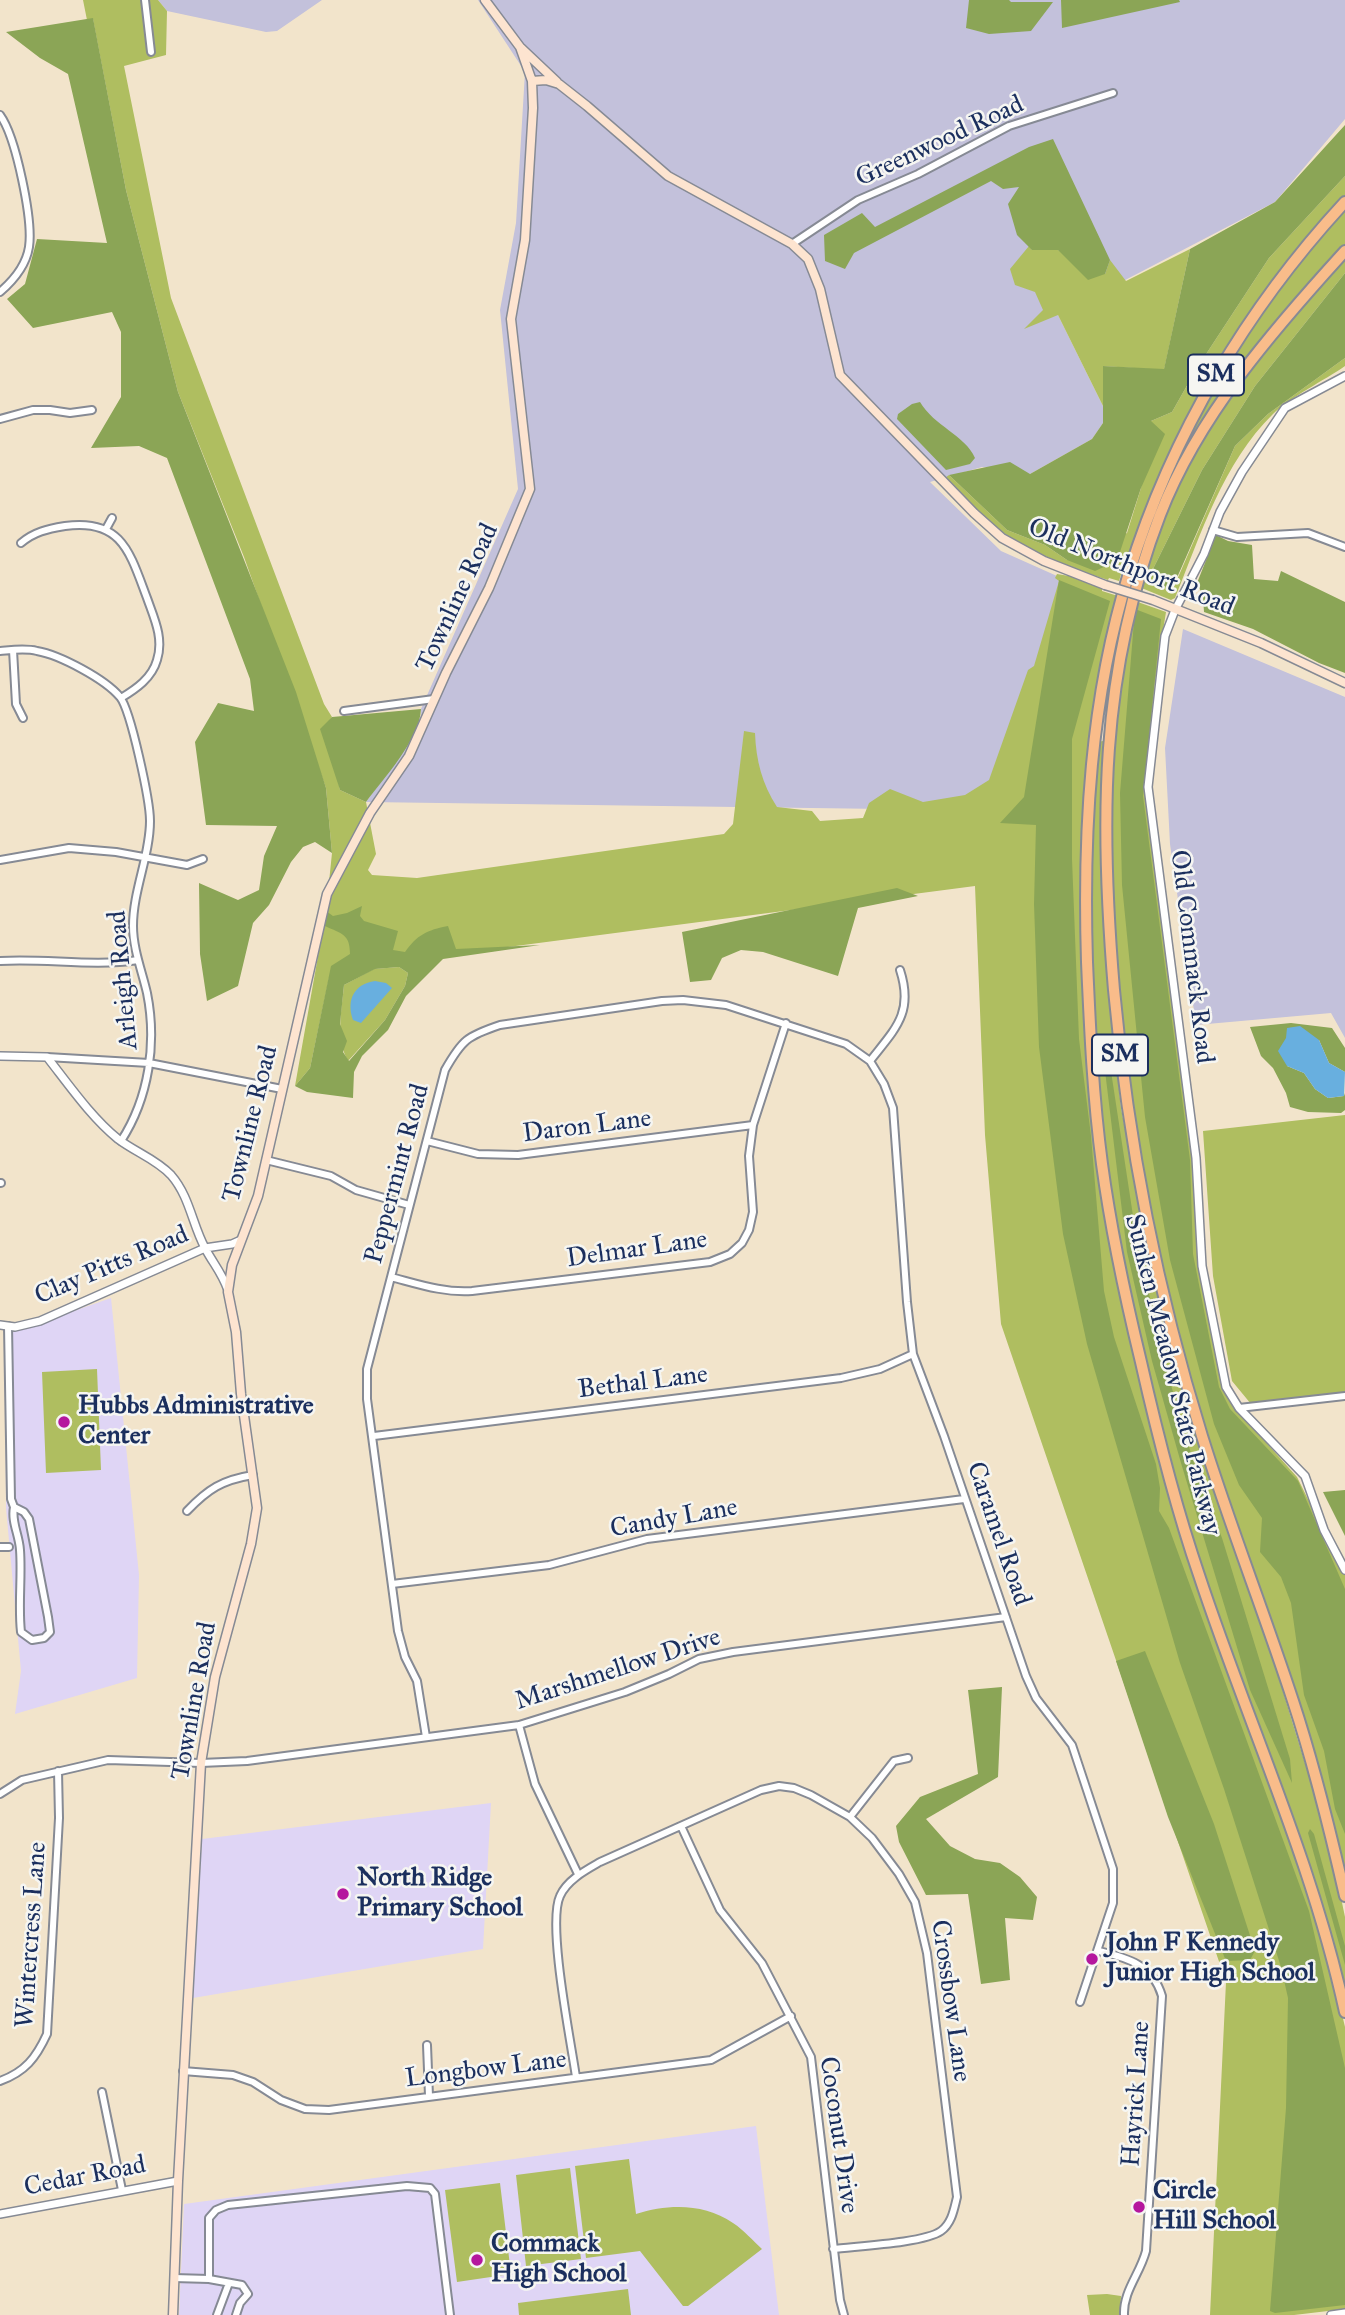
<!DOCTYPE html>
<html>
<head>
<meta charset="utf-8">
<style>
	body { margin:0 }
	canvas { display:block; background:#f2e4cb }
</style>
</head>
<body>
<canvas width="1345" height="2315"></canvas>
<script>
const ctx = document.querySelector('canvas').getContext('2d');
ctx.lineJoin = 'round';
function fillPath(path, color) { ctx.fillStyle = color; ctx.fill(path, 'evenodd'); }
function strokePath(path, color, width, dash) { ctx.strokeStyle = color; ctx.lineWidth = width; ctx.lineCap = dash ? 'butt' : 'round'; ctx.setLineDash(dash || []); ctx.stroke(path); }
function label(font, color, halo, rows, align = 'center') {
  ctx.font = font + ' "IM FELL Great Primer",serif'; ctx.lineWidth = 5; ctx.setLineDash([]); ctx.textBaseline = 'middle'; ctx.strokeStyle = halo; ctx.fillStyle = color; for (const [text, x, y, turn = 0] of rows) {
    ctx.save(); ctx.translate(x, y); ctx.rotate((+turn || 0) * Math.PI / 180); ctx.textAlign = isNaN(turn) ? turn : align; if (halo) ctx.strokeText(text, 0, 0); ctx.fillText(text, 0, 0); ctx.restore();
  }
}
fillPath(new Path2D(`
	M 111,1298 L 139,1575 L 137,1678 L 15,1714 L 21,1671 L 6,1508 L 5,1335 Z
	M 491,1803 L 483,1949 L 193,1998 L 202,1839 Z
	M 756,2126 L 779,2315 L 179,2315 L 184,2204 Z`), '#dfd5f5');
fillPath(new Path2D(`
	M 158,0 L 322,0 L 277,31 L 266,32 L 167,11 Z
	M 478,0 L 1345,0 L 1345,119 L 1275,202 L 1058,315 L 1103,406 L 1103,423 L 1092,439 L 1030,474 L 982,467 L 930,482 L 1001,551 L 1066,580 L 1033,811 L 366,802 L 411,739 L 421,715 L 421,709 L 518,489 L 500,310 L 516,223 L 525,72 Z
	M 1183,629 L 1345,697 L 1345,1038 L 1331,1013 L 1196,1025 L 1170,844 L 1165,748 Z`), '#c3c1db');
fillPath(new Path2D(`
	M 83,0 L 158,0 L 167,11 L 166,55 L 124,66 L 171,298 L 324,704 L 332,717 L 326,726 L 340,790 L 366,802 L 376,854 L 368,870 L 372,875 L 417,878 L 724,834 L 733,824 L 744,731 L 755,733 C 756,760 762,784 777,807 L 812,811 L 820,821 L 863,818 L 869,803 L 890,789 L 923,802 L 965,795 L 989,780 L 1028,670 L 1034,666 L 1059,581 L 1055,578 L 1057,574 L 1069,576 L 1102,588 L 1102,591 L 1118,596 L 1103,649 L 1085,773 L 1080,872 L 1082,967 L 1091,1119 L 1114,1264 L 1150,1424 L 1235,1691 L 1324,1939 L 1345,2027 L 1345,2309 L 1294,2315 L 1210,2315 L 1226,1982 L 1001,1324 L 985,1135 L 975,886 L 332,970 L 329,978 L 310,1068 L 295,1086 L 326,911 L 332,853 L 326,788 L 244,557 L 178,392 L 126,190 L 93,19 L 87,20 Z
	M 1345,176 L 1345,197 C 1303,245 1261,293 1226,347 C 1185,411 1156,484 1130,555 L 1127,555 L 1119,581 L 1109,578 L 1108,580 C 1068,567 1025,550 991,524 C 975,511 960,493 945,478 L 949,475 L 1007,530 L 1045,545 L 1067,560 L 1127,533 L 1141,488 L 1151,421 L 1172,412 L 1197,368 L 1269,258 Z
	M 1345,210 L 1345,245 L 1301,294 L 1237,370 L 1186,451 L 1181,450 C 1225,360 1278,284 1345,210 Z
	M 1029,246 L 1032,250 L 1058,250 L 1105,274 L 1110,260 L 1126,281 L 1190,249 L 1164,370 L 1103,366 L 1103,406 L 1058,315 L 1024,329 L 1043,310 L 1035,292 L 1015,285 L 1010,269 Z
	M 1345,258 L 1345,273 L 1255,386 L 1202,470 L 1151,573 L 1173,589 L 1235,446 L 1268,414 L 1345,358 L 1345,366 C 1325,380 1289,398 1273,414 C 1223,463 1201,534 1175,598 L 1171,600 L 1139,587 C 1164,508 1202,429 1253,363 C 1282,327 1314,292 1345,258 Z
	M 1135,601 L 1166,612 L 1155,682 L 1145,797 L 1191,1145 L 1199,1257 L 1204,1293 L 1223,1384 L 1238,1411 L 1297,1477 L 1345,1574 L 1345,1874 L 1203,1424 L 1163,1280 L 1136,1145 L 1119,1005 L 1111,891 L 1109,774 L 1118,681 Z
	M 1103,741 L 1100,831 L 1107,976 L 1121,1108 L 1148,1252 L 1181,1384 L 1277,1672 L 1330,1845 L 1345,1917 L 1345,1993 L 1180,1502 L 1157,1417 L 1123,1265 L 1103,1137 L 1091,975 L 1091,825 L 1097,742 Z
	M 399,967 L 408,973 L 405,986 L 385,1020 L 348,1061 C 335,1038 342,1009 344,985 L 374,969 Z
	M 1345,1115 L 1345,1392 L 1251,1404 L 1232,1381 L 1213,1276 L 1203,1131 Z
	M 97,1369 L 101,1470 L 46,1473 L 42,1372 Z
	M 629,2159 L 636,2214 C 668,2204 704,2203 733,2223 C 744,2230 753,2241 762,2249 L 688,2306 L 683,2306 L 640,2251 L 586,2258 L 575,2166 Z
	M 570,2168 L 581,2259 L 526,2266 L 516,2175 Z
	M 500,2183 L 511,2274 L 457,2282 L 445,2190 Z
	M 628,2289 L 631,2315 L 519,2315 L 518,2303 Z
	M 1107,2294 L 1121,2296 L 1120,2315 L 1090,2315 L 1087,2295 Z`), '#afbe60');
fillPath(new Path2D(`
	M 969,0 L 1009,0 L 1011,2 L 1053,2 L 1031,31 L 989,34 L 966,28 Z
	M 1061,0 L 1179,0 L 1180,2 L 1062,28 Z
	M 93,18 L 126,190 L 178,392 L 296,692 L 326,788 L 332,853 L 315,842 L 303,847 L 291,862 L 269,905 L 253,923 L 238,986 L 207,1001 L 200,954 L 199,883 L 238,900 L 259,890 L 264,856 L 277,826 L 206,825 L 195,742 L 218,703 L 254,711 L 250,679 L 167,458 L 139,446 L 91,448 L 121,397 L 121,332 L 112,312 L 33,328 L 7,299 L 25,284 L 37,239 L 107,243 L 68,74 L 40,58 L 6,32 Z
	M 1345,125 L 1345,176 L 1269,258 L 1197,368 L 1172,412 L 1151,421 L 1165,434 L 1141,488 L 1117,561 L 1095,571 L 1067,560 L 1045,545 L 1007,530 L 949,475 L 1010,462 L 1030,474 L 1092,439 L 1103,423 L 1103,366 L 1164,369 L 1190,249 L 1275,202 Z
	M 1053,139 L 1110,260 L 1105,274 L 1088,280 L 1058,250 L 1032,250 L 1017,235 L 1008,204 L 1019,187 L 1003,189 L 991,181 L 854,253 L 845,269 L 825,261 L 824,235 L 862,213 L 875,227 L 1029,147 Z
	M 1345,273 L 1345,358 L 1268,414 L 1235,446 L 1172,589 L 1156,583 L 1151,573 L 1202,470 L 1255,386 Z
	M 920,402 C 934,426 965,435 975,458 L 970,464 L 946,470 L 897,419 L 898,414 L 912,404 Z
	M 1216,535 L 1228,541 L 1252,545 L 1254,579 L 1278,581 L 1281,571 L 1345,602 L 1345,673 L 1319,663 L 1253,629 L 1204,612 L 1203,596 L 1197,583 Z
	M 1059,580 L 1110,601 L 1072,739 L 1072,859 L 1079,1039 L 1091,1136 L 1104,1291 L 1114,1337 L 1156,1464 L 1160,1488 L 1159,1511 L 1169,1528 L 1309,1911 L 1345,2068 L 1345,2305 L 1275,2313 L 1270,2311 L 1286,2108 L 1288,1998 L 1281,1967 L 1224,1789 L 1180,1663 L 1087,1344 L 1063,1234 L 1039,1047 L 1034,904 L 1036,825 L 1000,823 L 1024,797 Z
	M 1135,609 L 1161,619 L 1143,796 L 1190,1160 L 1193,1254 L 1219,1387 L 1230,1409 L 1298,1481 L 1345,1589 L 1345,1834 L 1335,1809 L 1324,1751 L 1304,1695 L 1291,1603 L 1281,1577 L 1260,1552 L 1262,1518 L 1239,1485 L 1214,1424 L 1170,1260 L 1145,1117 L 1122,885 L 1120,793 Z
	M 421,709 C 420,739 384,778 366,802 L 340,790 L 320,729 L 332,717 Z
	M 897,888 L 918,896 L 858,908 L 838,976 L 763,952 L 741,950 L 722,958 L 711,980 L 690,982 L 682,932 Z
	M 362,906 L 360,916 L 364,921 L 398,931 L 393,950 L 405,952 C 417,935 427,930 448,926 L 456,949 L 540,945 L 443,959 L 406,996 L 388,1030 L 362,1056 L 354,1072 L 353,1098 L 307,1092 L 295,1086 L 310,1068 L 331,966 L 350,954 C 350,934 342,934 325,926 L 326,911 L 333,916 L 347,913 ZM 399,967 L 408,973 L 405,986 L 385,1020 L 349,1061 L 343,1052 L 347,1041 L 340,1024 L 344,985 L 375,969 Z
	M 1291,1023 L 1332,1028 L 1345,1048 L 1345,1072 L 1329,1063 L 1319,1040 L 1287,1066 L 1304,1073 L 1315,1089 L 1328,1098 L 1344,1096 L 1345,1093 L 1345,1110 L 1341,1113 L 1308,1112 L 1290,1107 L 1286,1093 L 1273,1068 L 1261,1056 L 1250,1027 Z
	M 1107,1045 L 1137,1242 L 1166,1368 L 1197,1474 L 1222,1538 L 1290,1759 L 1292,1783 L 1250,1690 L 1181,1463 L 1152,1361 L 1127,1252 L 1102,1046 Z
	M 1345,1490 L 1345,1536 L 1323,1492 Z
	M 1145,1651 L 1214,1824 L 1255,1951 L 1250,1960 L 1226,1961 L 1168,1817 L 1116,1661 Z
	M 1002,1687 L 998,1777 L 926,1819 L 950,1846 L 975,1859 L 1000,1863 L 1020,1877 L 1037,1897 L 1033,1920 L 1005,1918 L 1010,1980 L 981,1984 L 968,1894 L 926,1895 L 899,1842 L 896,1826 L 920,1797 L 978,1774 L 968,1690 Z
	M 1310,1829 L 1314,1834 L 1345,1946 L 1345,1965 L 1308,1833 Z`), '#8ba556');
fillPath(new Path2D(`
	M 375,981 L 386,983 L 392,988 L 361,1023 L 353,1020 C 346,1000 354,984 375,981 Z
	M 1300,1026 L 1319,1040 L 1329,1063 L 1345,1072 L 1344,1096 L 1328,1098 L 1315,1089 L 1304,1073 L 1287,1066 L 1278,1051 L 1286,1038 L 1287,1028 Z`), '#68afdf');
const minor = new Path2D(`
	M 145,0 L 151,52
	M 0,115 C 16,137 33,220 29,247 C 26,266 14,280 0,292
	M 792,244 L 858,200 L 918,174 L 1009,126 L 1113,93
	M 0,419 L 33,410 L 50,410 L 70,413 L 92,410
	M 106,529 L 112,518
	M 1213,530 L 1237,537 L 1308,533 L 1345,547
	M 21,543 C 34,532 47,529 65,526 C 122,518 130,553 147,598 C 154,618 164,638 157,660 C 152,678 136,689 121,698
	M 13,650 L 16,704 L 23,718
	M 0,651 C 12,650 25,648 37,651 C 60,655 105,679 120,697 C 131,711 150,801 150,821 C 150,856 133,890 133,926 C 133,949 142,971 147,993 C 157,1043 149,1098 121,1141
	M 344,711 L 434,699
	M 0,860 L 69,848 L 116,852 L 187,865 L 203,859
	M 0,961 C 46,958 92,967 138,960
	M 47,1057 L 149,1063 L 282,1089
	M 870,1061 C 895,1029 914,1013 900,970
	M 427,1141 L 478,1154 L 518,1155 L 753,1125
	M 266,1160 L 331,1176 L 356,1190 L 409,1205
	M 0,1183 L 1,1183
	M 391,1277 C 418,1284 444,1293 472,1291 L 710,1262 L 730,1254 L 742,1243 L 749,1230 L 753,1212 L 749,1156 L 753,1125 L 786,1023
	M 8,1326 L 11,1499 L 14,1507 L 24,1512 L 29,1519 L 48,1617 L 50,1632 L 44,1638 L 32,1640 L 21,1632 C 18,1605 22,1577 20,1550 C 19,1534 11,1522 14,1507
	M 1239,1408 L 1345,1396
	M 374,1436 L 841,1378 L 880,1369 L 913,1354
	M 187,1511 C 208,1489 222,1480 253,1475
	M 0,1547 L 9,1547
	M 392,1584 L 549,1565 L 647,1539 L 964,1499
	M 519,1725 L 535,1784 L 578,1874
	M 426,1737 L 417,1681 L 405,1657 L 398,1631 L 367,1399 L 367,1369 L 445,1070 C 462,1040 467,1036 500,1025 L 662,1001 L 683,1000 L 726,1005 L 846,1044 L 870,1061 L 884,1084 L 893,1108 L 907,1302 L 913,1354 L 944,1436 L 1026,1676 L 1036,1698 L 1072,1745 L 1113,1869 L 1113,1903 L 1080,2002
	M 0,1794 L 22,1780 L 108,1760 L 201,1763 L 247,1761 L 519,1725 L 625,1692 L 669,1674 L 699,1659 L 733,1652 L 1006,1617
	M 850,1817 L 894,1761 L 908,1758
	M 681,1826 L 720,1910 L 762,1963 L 811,2057 L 840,2300 L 844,2315
	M 1099,1951 C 1128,1958 1153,1965 1162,1996 L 1146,2251 C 1140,2274 1123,2291 1124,2315
	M 427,2045 L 429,2096
	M 183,2071 L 233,2075 L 253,2082 L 281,2100 L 305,2109 L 329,2110 L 711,2060 L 791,2016
	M 576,2077 C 571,2042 547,1924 560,1896 C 567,1880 586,1870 600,1862 L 761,1790 L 779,1786 L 794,1788 L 811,1795 L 850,1817 L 872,1838 L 899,1874 L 915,1902 L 927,1953 L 957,2197 C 954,2209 952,2223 941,2231 C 924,2243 857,2246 833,2249
	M 0,2081 C 25,2072 36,2058 47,2034 L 59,1818 L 58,1771
	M 102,2092 L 122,2190
	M 174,2278 L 209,2279 L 242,2285 L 248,2294 L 240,2303 L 236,2315
	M 209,2279 L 209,2218 L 216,2210 L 228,2205 L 407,2186 L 430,2188 L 435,2194 L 450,2315
	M 217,2315 L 229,2283`);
const tertiary = new Path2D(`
	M 1345,376 L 1285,408 L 1242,472 L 1220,512 L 1204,554 L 1175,610 L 1165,636 L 1148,787 L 1196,1158 L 1202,1266 L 1226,1387 L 1239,1408 L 1305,1476 L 1324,1530 L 1345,1570
	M 0,1056 L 47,1057 C 69,1085 91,1117 118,1139 C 135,1152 156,1159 171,1175 C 190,1197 192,1224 205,1248 C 214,1265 221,1271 228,1290
	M 0,1325 L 15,1327 L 40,1321 L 205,1248 L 232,1244 L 241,1240
	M 0,2214 L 178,2181
	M 1331,2315 L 1345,2313`);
const secondary = new Path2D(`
	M 521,48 L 557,82
	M 532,81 L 546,80 L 559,84 L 587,106 L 668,176 L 792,244 L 808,259 L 820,289 L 840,375 L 974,513 L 1002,538 L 1044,561 L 1105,585
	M 1153,600 L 1261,643 L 1345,683
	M 173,2315 L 178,2181 L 201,1763 L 215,1677 L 251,1544 L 257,1508 L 241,1394 L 236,1332 L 228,1292 L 232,1265 L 258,1196 L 327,894 L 370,813 L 409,756 L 446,673 L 489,588 L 530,489 L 511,319 L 525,240 L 533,108 L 532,81 L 520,47 L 485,0`);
const motorway = new Path2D(`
	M 1345,202 C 1247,308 1172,434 1129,573 C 1090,699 1083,831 1087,962 C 1090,1030 1093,1097 1102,1164 C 1111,1231 1125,1296 1141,1362 C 1157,1433 1175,1505 1199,1575 C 1247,1721 1312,1860 1345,2012
	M 1345,251 C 1274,329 1198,416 1160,515 C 1099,673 1100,824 1114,990 C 1128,1142 1157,1291 1202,1436 C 1230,1526 1264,1612 1293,1701 C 1314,1765 1330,1830 1345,1896`);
strokePath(minor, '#868a94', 10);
strokePath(tertiary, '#868a94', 10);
strokePath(secondary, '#868a94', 11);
strokePath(motorway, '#868a94', 14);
strokePath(minor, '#fff', 6);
strokePath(tertiary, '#fff', 7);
strokePath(secondary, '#fde4d0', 8);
strokePath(motorway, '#f9bc8a', 10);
const secondaryBridge = new Path2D(`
	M 1105,585 L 1153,600`);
strokePath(secondaryBridge, '#868a94', 11, []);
strokePath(secondaryBridge, '#fde4d0', 8);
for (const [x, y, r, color] of [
	[64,1422,7,"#b5179e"],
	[343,1894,7,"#b5179e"],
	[1092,1959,7,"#b5179e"],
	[1139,2207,7,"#b5179e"],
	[477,2260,7,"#b5179e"]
]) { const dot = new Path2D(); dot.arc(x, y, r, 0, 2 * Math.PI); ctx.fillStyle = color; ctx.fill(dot); strokePath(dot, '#f6f6f2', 2.5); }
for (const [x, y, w] of [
	[1216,375,56],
	[1120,1055,56]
]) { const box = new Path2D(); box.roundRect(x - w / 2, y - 20.5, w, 41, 5); ctx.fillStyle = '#f6f6f2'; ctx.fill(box); strokePath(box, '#1b2f5e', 2); }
label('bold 24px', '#1b2f5e', null, [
	["SM",1216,375],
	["SM",1120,1055]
]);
label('26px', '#1b2f5e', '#f6f6f2', [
	["Greenwood Road",940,142,-25],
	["Old Northport Road",1131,568,22],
	["Townline Road",458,598,-65],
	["Old Commack Road",1191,957,83],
	["Arleigh Road",124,980,-95],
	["Townline Road",251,1124,-76],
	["Daron Lane",587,1127,-7],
	["Peppermint Road",398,1174,-75],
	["Delmar Lane",637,1250,-8],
	["Clay Pitts Road",112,1266,-23],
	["Sunken Meadow State Parkway",1172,1375,76],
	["Bethal Lane",643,1383,-7],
	["Candy Lane",674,1519,-10],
	["Caramel Road",998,1534,71],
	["Marshmellow Drive",618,1670,-18],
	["Townline Road",195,1701,-80],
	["Wintercress Lane",32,1935,-86],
	["Crossbow Lane",950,2001,82],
	["Longbow Lane",486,2070,-7],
	["Hayrick Lane",1137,2094,-86],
	["Coconut Drive",838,2135,82],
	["Cedar Road",85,2177,-11]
]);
label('bold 26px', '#1b2f5e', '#f6f6f2', [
	["Hubbs Administrative",78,1407],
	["Center",78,1437],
	["North Ridge",357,1879],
	["Primary School",357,1909],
	["John F Kennedy",1106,1944],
	["Junior High School",1106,1974],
	["Circle",1153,2192],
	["Hill School",1153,2222],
	["Commack",491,2245],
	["High School",491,2275]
], 'left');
</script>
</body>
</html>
